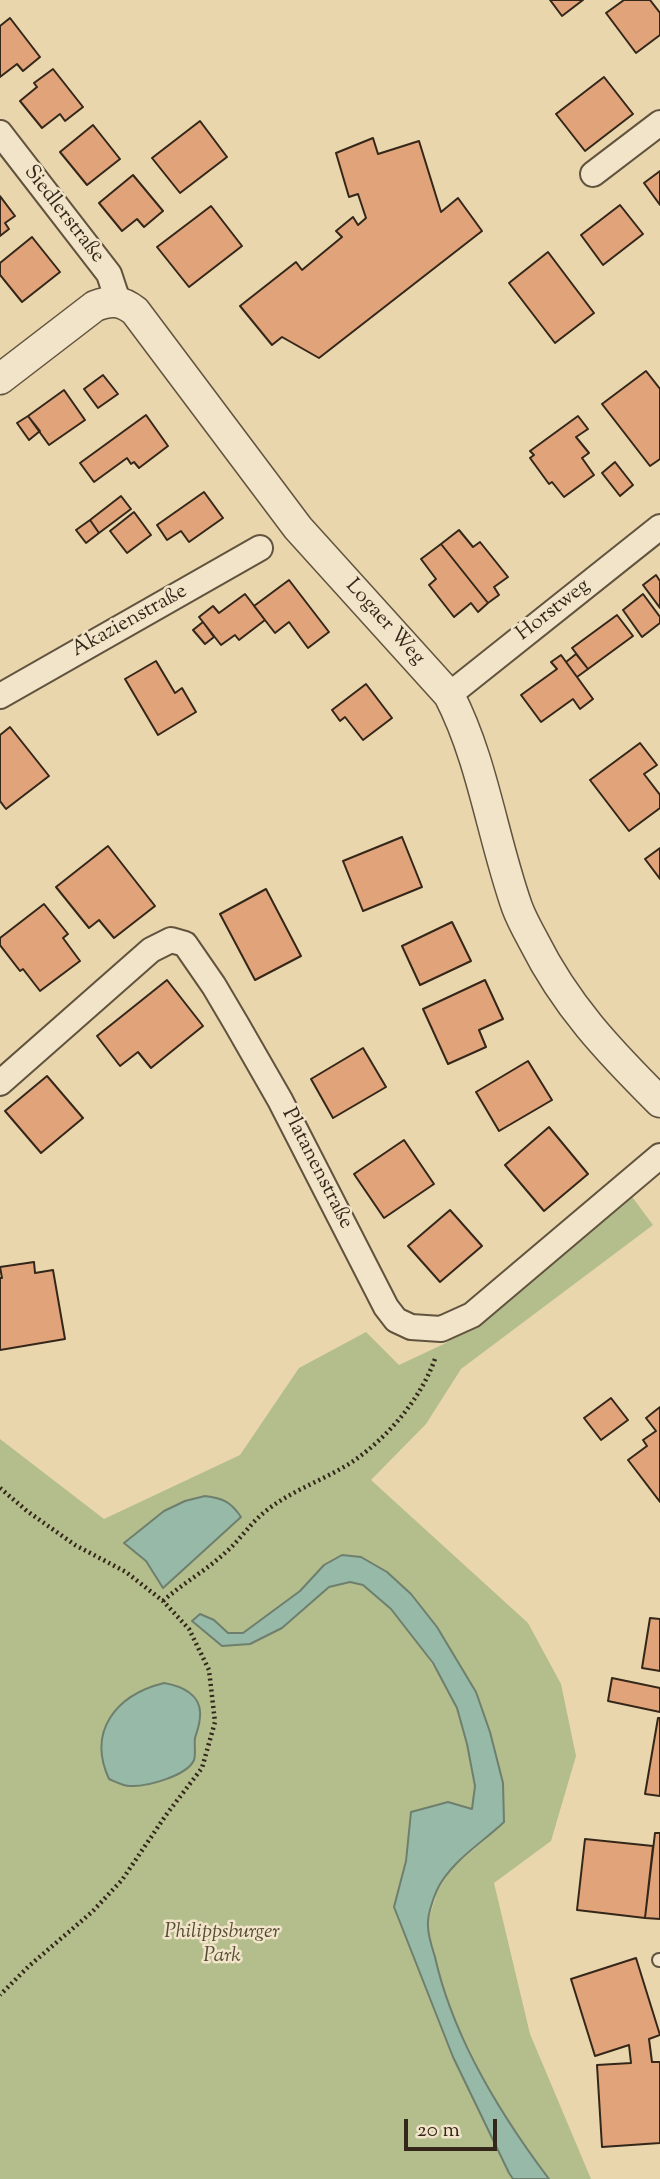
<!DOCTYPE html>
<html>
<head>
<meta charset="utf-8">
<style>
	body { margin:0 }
	#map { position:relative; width:660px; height:2179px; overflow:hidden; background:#e9d6ac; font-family:"Sorts Mill Goudy",serif }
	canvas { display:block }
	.scale { position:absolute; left:404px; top:2119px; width:93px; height:32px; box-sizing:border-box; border:4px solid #342719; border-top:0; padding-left:9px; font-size:21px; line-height:24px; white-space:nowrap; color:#342719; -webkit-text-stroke:5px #f1e4c9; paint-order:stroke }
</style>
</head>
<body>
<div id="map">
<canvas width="660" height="2179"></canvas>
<div class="scale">20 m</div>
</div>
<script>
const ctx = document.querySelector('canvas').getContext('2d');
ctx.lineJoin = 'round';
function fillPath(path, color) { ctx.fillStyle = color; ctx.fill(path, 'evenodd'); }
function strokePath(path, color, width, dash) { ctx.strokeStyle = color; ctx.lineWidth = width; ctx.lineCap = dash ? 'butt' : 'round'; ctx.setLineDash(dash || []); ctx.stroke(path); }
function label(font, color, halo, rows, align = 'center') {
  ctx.font = font + ' "Sorts Mill Goudy",serif'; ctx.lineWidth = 5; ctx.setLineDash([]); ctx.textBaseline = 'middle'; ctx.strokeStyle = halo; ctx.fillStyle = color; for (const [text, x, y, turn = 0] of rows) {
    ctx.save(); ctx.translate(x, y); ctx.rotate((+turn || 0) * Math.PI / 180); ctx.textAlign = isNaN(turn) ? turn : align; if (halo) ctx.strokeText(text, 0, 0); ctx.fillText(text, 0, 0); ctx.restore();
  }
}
fillPath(new Path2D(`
	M 630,1194 L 653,1225 L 461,1369 L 426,1424 L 371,1480 L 528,1623 L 561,1684 L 576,1756 L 551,1841 L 494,1883 L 530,2034 L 591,2179 L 549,2179 L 504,2114 L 480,2071 L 454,2018 L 439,1975 L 427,1924 L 438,1890 L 451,1869 L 486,1839 L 503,1783 L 490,1732 L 476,1692 L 458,1661 L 437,1627 L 411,1594 L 387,1572 L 361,1557 L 342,1555 L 324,1565 L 300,1591 L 243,1633 L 228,1633 L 214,1620 L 222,1646 C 237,1641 271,1635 283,1627 C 305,1612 320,1584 349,1582 C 381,1580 447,1681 457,1709 C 464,1728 476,1769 475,1788 C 475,1795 473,1802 472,1809 L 448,1802 L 411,1812 L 406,1861 L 394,1907 L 453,2057 L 513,2179 L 0,2179 L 0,1439 L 104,1519 L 240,1455 L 299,1368 L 366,1332 L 399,1365 L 446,1343 ZM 164,1511 L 234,1521 L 195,1559 L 163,1587 L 146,1561 L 124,1543 ZM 178,1686 C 209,1703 199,1712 195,1741 C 193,1753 195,1762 185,1770 C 175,1778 156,1782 144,1786 L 109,1719 C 136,1691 139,1687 178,1686 Z`), '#b3be8c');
const water = new Path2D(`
	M 205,1496 C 223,1498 231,1502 241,1517 L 163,1588 L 146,1561 L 124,1543 L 164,1511 L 185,1501 Z
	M 342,1555 L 361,1557 L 387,1572 L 411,1594 L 437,1627 L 476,1692 L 490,1732 L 503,1783 L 504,1822 C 482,1843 450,1862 437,1890 C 433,1899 427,1916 428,1926 C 428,1936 432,1947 435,1957 C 453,2038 500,2114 549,2179 L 513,2179 L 509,2173 L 453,2057 L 394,1907 L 406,1861 L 411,1812 L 448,1802 L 472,1809 L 475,1786 L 467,1744 L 457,1708 L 433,1663 L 391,1609 L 363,1585 L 350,1582 L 329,1587 L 282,1628 L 250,1644 L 222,1646 L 192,1621 L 200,1614 L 214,1620 L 228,1633 L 243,1633 L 300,1591 L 324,1565 Z
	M 164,1683 C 182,1686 202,1695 200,1716 C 200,1724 197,1731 195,1738 C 194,1744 196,1754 194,1760 C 187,1776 146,1787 130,1786 C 123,1786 116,1782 109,1779 C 87,1731 116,1695 164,1683 Z`);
fillPath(water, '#97b9a7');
strokePath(water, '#6f7f6e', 2);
const building = new Path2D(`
	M 550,0 L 583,0 L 562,16 Z
	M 624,0 L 650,0 L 660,13 L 660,35 L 636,53 L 606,13 Z
	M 10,18 L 40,57 L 23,71 L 17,64 L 0,77 L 0,26 Z
	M 53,69 L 83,107 L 65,121 L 60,114 L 42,128 L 20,101 L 37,87 L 34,83 Z
	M 604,77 L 633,114 L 585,151 L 556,114 Z
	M 200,121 L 227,157 L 180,193 L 152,158 Z
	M 93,125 L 120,159 L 87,185 L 60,152 Z
	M 373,138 L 378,154 L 419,141 L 441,212 L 458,198 L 482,231 L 319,358 L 282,337 L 272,345 L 240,306 L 296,262 L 302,270 L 342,237 L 336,231 L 353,217 L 358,225 L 366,218 L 358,194 L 349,197 L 336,153 Z
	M 660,171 L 660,205 L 644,183 Z
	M 133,175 L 163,211 L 144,227 L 137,219 L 122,231 L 99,203 Z
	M 0,196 L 15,216 L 5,223 L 9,229 L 0,236 Z
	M 620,205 L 643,234 L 603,265 L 581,235 Z
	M 211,206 L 242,246 L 189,287 L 157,247 Z
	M 32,237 L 60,272 L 22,302 L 0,275 L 0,263 Z
	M 548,252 L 594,313 L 555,343 L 509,283 Z
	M 646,371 L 660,389 L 660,459 L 650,466 L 602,404 Z
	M 103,375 L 118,394 L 98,408 L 84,389 Z
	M 64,390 L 85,420 L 49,445 L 28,416 Z
	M 146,415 L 168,446 L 139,468 L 134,462 L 131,464 L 127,458 L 94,482 L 80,463 Z
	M 28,416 L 40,431 L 29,440 L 17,423 Z
	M 578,416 L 588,429 L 576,437 L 589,453 L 582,458 L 594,475 L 564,497 L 552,482 L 549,484 L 530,458 L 534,455 L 530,451 Z
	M 615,462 L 633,485 L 620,496 L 602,473 Z
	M 204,492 L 223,518 L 189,542 L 181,531 L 167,540 L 157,525 Z
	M 121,496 L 131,509 L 99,533 L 90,520 Z
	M 134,512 L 151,535 L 127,553 L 110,531 Z
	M 90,520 L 99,533 L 86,543 L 76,530 Z
	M 459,530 L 473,547 L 480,542 L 508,577 L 494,587 L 499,595 L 488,603 L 441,544 Z
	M 441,544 L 488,603 L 478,612 L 471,603 L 454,617 L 429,585 L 436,579 L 421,559 Z
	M 656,575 L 660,581 L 660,608 L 643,585 Z
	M 289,580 L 329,632 L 308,648 L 289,622 L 275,633 L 254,606 Z
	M 245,594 L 265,620 L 239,640 L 235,635 L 221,645 L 199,617 L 213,606 L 219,613 Z
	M 643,594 L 660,617 L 660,623 L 642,637 L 623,610 Z
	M 617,615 L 633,636 L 588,669 L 572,648 Z
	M 203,622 L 214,637 L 205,644 L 193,630 Z
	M 576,654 L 588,669 L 577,677 L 566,662 Z
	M 561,655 L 593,699 L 580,709 L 573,699 L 541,722 L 521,695 L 557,669 L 551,662 Z
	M 156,661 L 175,693 L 182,688 L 196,712 L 158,735 L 125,679 Z
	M 366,684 L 392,718 L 363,740 L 345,717 L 340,721 L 332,710 Z
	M 10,727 L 49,776 L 6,809 L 0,801 L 0,735 Z
	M 640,743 L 657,765 L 644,774 L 660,795 L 660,808 L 629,831 L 590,780 Z
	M 402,837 L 422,887 L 363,911 L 343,861 Z
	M 108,846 L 155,906 L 114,938 L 99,920 L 89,928 L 56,887 Z
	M 660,848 L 660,879 L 645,859 Z
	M 266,889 L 301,956 L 255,980 L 220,914 Z
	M 44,904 L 68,934 L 63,938 L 80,961 L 40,991 L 23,969 L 20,971 L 0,945 L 0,938 Z
	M 452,922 L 471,961 L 420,985 L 402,946 Z
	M 167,980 L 203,1026 L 151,1068 L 138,1052 L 120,1066 L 97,1036 Z
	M 485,980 L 503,1019 L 479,1030 L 486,1047 L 448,1064 L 423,1009 Z
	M 363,1048 L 386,1087 L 333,1118 L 311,1079 Z
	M 528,1061 L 552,1100 L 499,1131 L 476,1092 Z
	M 47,1076 L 83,1118 L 41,1153 L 5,1111 Z
	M 549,1127 L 588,1174 L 544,1211 L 505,1165 Z
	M 404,1140 L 434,1184 L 384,1218 L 354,1174 Z
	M 450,1210 L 482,1246 L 440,1282 L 408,1246 Z
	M 34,1262 L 35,1273 L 53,1270 L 65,1339 L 0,1350 L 0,1278 L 2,1278 L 0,1267 Z
	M 611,1398 L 628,1420 L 601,1440 L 584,1418 Z
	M 660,1407 L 660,1502 L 628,1460 L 647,1446 L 643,1440 L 656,1431 L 646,1418 Z
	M 650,1618 L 660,1619 L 660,1671 L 642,1668 Z
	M 612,1678 L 660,1688 L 660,1712 L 608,1701 Z
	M 658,1718 L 660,1718 L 660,1796 L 645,1794 Z
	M 655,1833 L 660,1833 L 660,1919 L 645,1918 Z
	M 585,1839 L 653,1846 L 645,1918 L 577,1910 Z
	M 636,1958 L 660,2035 L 649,2039 L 652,2062 L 660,2062 L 660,2143 L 602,2147 L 597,2065 L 631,2063 L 629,2045 L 595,2056 L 571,1979 Z`);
fillPath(building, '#e1a47a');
strokePath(building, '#342719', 2);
const service = new Path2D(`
	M 659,1960 L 660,1960`);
const minor = new Path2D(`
	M 0,133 L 109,274 L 118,301
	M 593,174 L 660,123
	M 449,695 L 660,527
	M 0,696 L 260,548
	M 0,1083 L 151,950 L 171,940 L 185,944 L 214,986 L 237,1025 L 280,1100 L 386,1307 L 396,1320 L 411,1327 L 441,1329 L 472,1315 L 660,1156`);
const tertiary = new Path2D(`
	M 0,379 L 95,306 C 111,300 121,300 135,311 L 298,528 L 449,695 C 483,761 492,836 517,907 C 521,918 527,929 533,940 C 566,1006 608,1050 660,1102`);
strokePath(service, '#61533e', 16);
strokePath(minor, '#61533e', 28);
strokePath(tertiary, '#61533e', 33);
strokePath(new Path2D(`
	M 0,1488 L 27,1511 L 75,1545 L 126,1572 L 163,1601 L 189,1629 L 209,1670 L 215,1722 L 202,1768 L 166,1815 L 122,1880 L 92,1912 L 29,1966 L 0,1995
	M 163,1601 C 183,1583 207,1570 226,1552 C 241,1539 251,1522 267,1510 C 294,1489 327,1479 355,1460 C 390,1435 422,1397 436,1356`), '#342719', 4.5, [2, 3.5]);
strokePath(service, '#f1e4c9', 12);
strokePath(minor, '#f1e4c9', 24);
strokePath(tertiary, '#f1e4c9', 30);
label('21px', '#342719', '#f1e4c9', [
	["Siedlerstraße",63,215,52],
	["Horstweg",554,611,-38],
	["Akazienstraße",130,622,-29],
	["Logaer Weg",384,623,48],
	["Platanenstraße",316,1169,63]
]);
label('italic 21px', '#544d36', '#f1e4c9', [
	["Philippsburger",222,1933],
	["Park",222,1957]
]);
</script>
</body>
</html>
